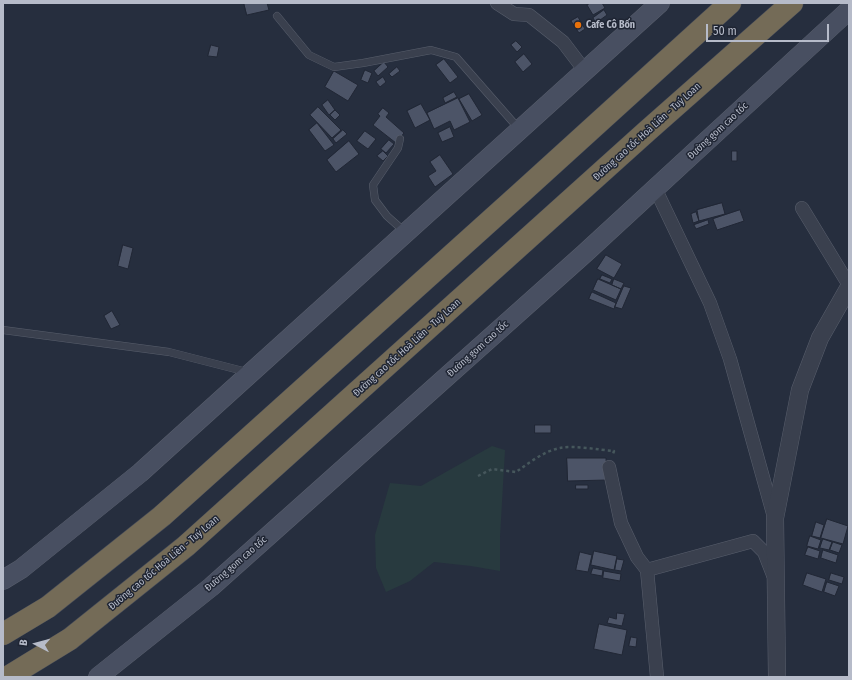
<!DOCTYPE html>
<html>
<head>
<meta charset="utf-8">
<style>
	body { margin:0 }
	#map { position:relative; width:852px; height:680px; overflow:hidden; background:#262e3e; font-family:"Fira Sans Condensed",sans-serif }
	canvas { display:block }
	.frame { position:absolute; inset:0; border:4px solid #b6bbc9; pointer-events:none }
	.north { position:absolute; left:16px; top:624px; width:40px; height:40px; -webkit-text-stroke:3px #1f2533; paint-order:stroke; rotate:276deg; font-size:11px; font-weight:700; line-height:16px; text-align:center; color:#b6bbc9 }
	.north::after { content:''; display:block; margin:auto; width:14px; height:18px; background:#b6bbc9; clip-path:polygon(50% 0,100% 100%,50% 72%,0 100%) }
	.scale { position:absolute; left:706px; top:24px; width:123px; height:18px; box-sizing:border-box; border:2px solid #b6bbc9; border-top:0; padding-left:5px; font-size:12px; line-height:14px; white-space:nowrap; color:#b6bbc9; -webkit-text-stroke:3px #1f2533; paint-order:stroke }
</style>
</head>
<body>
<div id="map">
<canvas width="852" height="680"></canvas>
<div class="frame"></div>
<div class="north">B</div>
<div class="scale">50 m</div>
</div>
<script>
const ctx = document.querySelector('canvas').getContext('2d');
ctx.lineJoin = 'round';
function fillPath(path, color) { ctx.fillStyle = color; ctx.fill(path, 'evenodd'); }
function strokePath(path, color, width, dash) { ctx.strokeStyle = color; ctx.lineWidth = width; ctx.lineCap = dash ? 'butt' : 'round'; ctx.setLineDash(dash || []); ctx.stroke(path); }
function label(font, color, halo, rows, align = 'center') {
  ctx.font = font + ' "Fira Sans Condensed",sans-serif'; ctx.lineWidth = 3; ctx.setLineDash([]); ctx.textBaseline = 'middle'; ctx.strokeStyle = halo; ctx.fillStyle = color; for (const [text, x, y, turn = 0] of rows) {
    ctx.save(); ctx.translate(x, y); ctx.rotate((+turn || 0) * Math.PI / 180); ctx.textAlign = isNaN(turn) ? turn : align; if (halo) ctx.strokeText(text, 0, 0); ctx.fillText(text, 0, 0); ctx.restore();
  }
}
fillPath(new Path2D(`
	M 492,446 L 505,450 L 500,537 L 500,571 L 471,566 L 434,562 L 410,581 L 386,592 L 376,568 L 375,535 L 390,483 L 421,486 Z`), '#283a3f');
const building = new Path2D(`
	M 244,3 L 267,3 L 269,10 L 247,15 Z
	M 591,3 L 602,3 L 605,8 L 593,15 L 587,5 Z
	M 604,10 L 607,15 L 596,23 L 593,18 Z
	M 578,17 L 585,29 L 579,33 L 571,21 Z
	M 516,41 L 522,47 L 517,52 L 511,45 Z
	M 211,45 L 219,47 L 217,57 L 208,56 Z
	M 524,54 L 532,64 L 523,72 L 515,62 Z
	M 444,59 L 458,77 L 450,83 L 436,65 Z
	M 384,62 L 388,67 L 378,76 L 374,71 Z
	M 397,67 L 400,71 L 392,77 L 389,74 Z
	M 365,70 L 372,73 L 368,83 L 361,80 Z
	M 334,71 L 358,85 L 348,101 L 325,87 Z
	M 383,77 L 386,82 L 380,87 L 376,82 Z
	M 454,92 L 457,97 L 445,103 L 443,98 Z
	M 469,94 L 482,115 L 472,121 L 459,99 Z
	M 458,98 L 470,122 L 454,130 L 450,121 L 434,129 L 427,113 Z
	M 328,100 L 335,110 L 329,115 L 322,105 Z
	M 421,104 L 430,120 L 415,128 L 407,111 Z
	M 318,107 L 341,130 L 332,138 L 310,115 Z
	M 383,108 L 389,113 L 386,117 L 404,133 L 396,143 L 373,125 L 380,116 L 378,114 Z
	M 335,110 L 340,115 L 335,120 L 330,115 Z
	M 317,123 L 334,145 L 325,151 L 309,130 Z
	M 450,127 L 454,137 L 442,142 L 438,133 Z
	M 343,130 L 347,134 L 336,143 L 333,139 Z
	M 365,131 L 376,139 L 368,149 L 357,141 Z
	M 389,140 L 394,144 L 386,153 L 381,149 Z
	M 349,141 L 359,154 L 336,172 L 327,160 Z
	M 383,151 L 388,156 L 383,161 L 377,156 Z
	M 732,151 L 737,151 L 737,161 L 732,161 Z
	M 440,155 L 453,174 L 435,187 L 428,176 L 436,171 L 430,162 Z
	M 722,203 L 725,214 L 699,221 L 697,210 Z
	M 740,210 L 744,221 L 717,230 L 713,219 Z
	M 696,212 L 699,221 L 693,223 L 691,214 Z
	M 708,220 L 709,224 L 696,229 L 694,225 Z
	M 123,245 L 133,248 L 128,269 L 118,266 Z
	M 606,255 L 622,264 L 614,278 L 597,269 Z
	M 602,275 L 612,279 L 610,283 L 600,279 Z
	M 598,279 L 621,289 L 616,300 L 593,290 Z
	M 614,279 L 624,283 L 621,289 L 612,285 Z
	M 624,286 L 631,288 L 622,309 L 615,307 Z
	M 592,292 L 616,303 L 614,309 L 589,299 Z
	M 112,311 L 120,325 L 111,329 L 104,316 Z
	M 535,425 L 551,425 L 551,433 L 535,433 Z
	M 567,458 L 606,458 L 607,480 L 568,481 Z
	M 576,485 L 588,485 L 588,489 L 576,489 Z
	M 827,519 L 848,526 L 843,544 L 821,538 Z
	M 816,522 L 824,525 L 820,538 L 812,536 Z
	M 810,536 L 821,540 L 818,549 L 807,546 Z
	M 823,539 L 832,542 L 829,550 L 820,548 Z
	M 833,542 L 842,545 L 839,553 L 830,550 Z
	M 808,547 L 820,551 L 818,559 L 805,555 Z
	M 823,550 L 838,555 L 836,563 L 821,558 Z
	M 594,551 L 617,556 L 614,570 L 591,565 Z
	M 580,552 L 592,555 L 588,572 L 576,570 Z
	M 617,559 L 624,560 L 621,571 L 615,570 Z
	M 593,568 L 603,570 L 602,576 L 591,574 Z
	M 604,571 L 621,574 L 620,581 L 603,578 Z
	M 807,573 L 826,579 L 822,592 L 803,585 Z
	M 831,573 L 844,577 L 842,584 L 829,580 Z
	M 827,582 L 839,586 L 835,596 L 824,592 Z
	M 617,613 L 625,614 L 622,626 L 607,623 L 609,617 L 616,619 Z
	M 599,624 L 627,630 L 622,655 L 594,649 Z
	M 631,637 L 637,638 L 636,647 L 629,646 Z`);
fillPath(building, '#4c5467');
strokePath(building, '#212735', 1);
const service = new Path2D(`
	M 277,16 L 309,55 L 334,67 L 363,63 L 431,50 L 456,57 L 519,129
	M 400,139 L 398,148 L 373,185 L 375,200 L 387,216 L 405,232
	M 3,330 L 169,352 L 247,372`);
const minor = new Path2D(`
	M 497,3 L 514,14 L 529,15 L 563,42 L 585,71
	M 655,188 L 710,303 L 730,359 L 774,517
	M 802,208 L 849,285
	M 609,467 L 621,523 L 637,557 L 647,570 L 657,677
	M 647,570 L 753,541 L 764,552 L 773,575`);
const tertiary = new Path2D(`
	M 777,677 L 775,518 L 800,390 L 820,338 L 849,287`);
const secondary = new Path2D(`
	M 3,580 L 21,569 L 140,473 L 660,3
	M 98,677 L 211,587 L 584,254 L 849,10`);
const motorway = new Path2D(`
	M 3,634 L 48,607 L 162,516 L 522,192 L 730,3
	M 8,677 L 70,639 L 186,546 L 646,132 L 792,3`);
strokePath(service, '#585e6c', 8);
strokePath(minor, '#585e6c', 14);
strokePath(tertiary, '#585e6c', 18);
strokePath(secondary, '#585e6c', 20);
strokePath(motorway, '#454b59', 23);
strokePath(new Path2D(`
	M 478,476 L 492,469 L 516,472 C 529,463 544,451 560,448 C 575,445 599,450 614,451 L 613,454`), '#46575c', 2.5, [3, 3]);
strokePath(service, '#3a404e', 7);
strokePath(minor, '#3a404e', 13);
strokePath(tertiary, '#3a404e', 17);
strokePath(secondary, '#484f61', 19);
strokePath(motorway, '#746b57', 22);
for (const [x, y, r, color] of [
	[578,25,4,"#e8710a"]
]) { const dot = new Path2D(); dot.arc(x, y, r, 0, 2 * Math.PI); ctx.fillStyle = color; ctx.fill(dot); strokePath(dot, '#1f2533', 1.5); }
label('bold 10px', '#b6bbc9', '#1f2533', [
	["Cafe Cô Bốn",586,25]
], 'left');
label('10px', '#b6bbc9', '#1f2533', [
	["Đường gom cao tốc",718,131,-43],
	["Đường cao tốc Hoà Liên - Tuý Loan",647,132,-42],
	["Đường cao tốc Hoà Liên - Tuý Loan",407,348,-42],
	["Đường gom cao tốc",478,349,-42],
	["Đường cao tốc Hoà Liên - Tuý Loan",164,563,-40],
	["Đường gom cao tốc",236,564,-41]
]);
</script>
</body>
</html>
